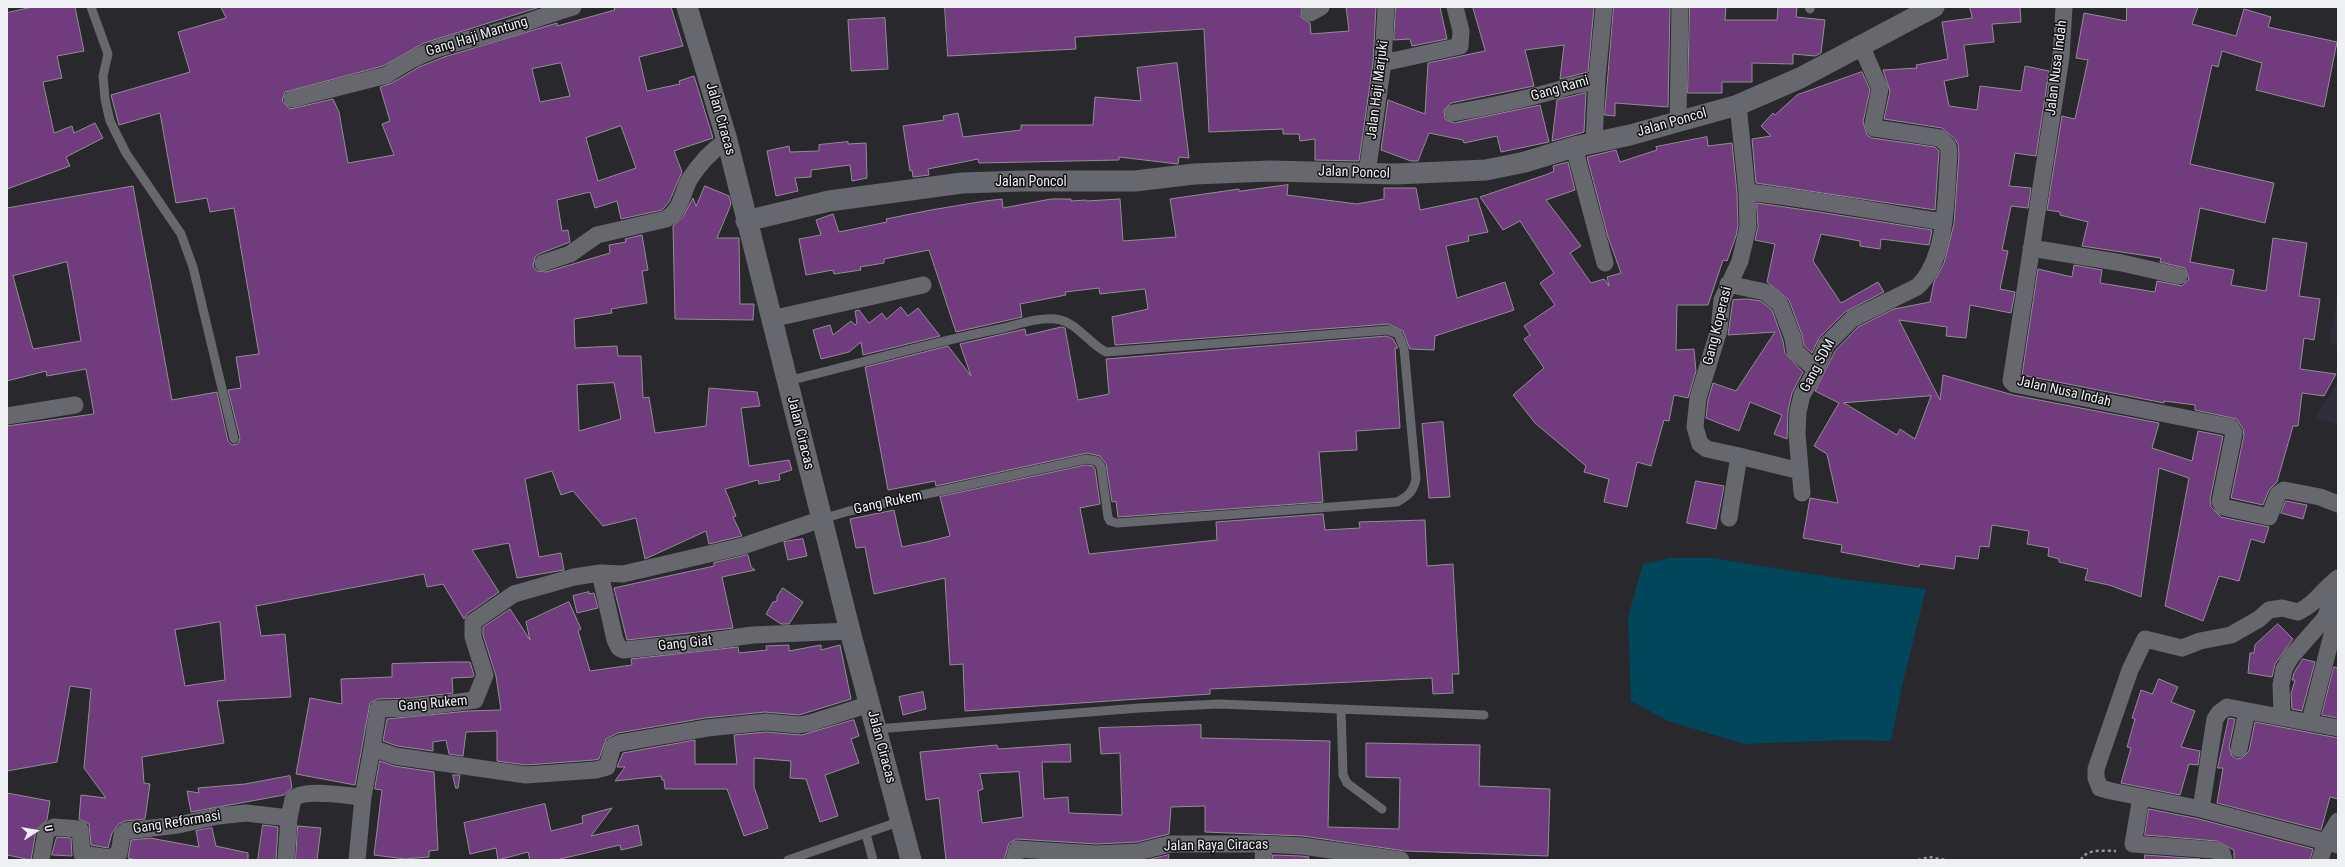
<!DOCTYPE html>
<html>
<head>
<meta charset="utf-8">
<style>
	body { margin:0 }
	#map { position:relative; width:2345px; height:867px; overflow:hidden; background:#28282d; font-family:"Roboto Condensed",sans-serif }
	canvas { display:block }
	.frame { position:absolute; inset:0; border:8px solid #eff0f3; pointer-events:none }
	.north { position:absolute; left:16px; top:811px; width:40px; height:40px; -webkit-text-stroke:3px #111113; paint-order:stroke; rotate:78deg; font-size:11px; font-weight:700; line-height:16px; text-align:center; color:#eff0f3 }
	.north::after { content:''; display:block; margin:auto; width:14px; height:18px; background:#eff0f3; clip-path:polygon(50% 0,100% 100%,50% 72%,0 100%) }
</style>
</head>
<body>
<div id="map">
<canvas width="2345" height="867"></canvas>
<div class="frame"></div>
<div class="north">U</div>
</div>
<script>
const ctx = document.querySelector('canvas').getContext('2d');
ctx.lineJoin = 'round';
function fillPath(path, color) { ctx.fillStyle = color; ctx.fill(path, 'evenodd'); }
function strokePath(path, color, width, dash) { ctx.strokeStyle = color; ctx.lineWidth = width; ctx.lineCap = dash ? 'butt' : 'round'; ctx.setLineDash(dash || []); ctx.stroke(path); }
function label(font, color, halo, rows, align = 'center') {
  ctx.font = font + ' "Roboto Condensed",sans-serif'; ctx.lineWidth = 3; ctx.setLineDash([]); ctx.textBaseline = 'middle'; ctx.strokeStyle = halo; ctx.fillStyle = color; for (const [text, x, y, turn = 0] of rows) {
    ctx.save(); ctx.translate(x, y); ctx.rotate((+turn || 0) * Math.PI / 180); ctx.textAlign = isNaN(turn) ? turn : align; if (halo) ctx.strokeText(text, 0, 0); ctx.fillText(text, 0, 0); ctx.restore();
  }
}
fillPath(new Path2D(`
	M 2338,294 L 2338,346 L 2329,343 Z
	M 2338,382 L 2338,425 L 2314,418 Z`), '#2e2f3a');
fillPath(new Path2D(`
	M 1671,558 L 1713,558 L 1843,579 L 1926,589 L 1902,686 L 1891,741 L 1845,740 L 1744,744 L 1668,721 L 1631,701 L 1628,617 L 1643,564 Z`), '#02465c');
const building = new Path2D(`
	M 33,7 L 75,7 L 84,51 L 57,56 L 62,78 L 43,82 L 54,133 L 72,126 L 74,133 L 95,123 L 103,138 L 66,157 L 70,166 L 7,189 L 7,13 Z
	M 221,7 L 540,7 L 424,43 L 383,66 L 285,92 L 282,101 L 290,109 L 333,99 L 339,112 L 348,163 L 394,155 L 382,124 L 390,121 L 380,87 L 392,83 L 419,67 L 444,57 L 557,23 L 557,26 L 615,10 L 614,7 L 671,7 L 683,46 L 639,57 L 647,91 L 680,84 L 679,81 L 694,76 L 713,138 L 674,151 L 682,172 L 669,202 L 662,210 L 621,219 L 617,201 L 595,208 L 590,192 L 557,200 L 562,231 L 568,230 L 570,242 L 539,254 L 535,257 L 533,266 L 537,271 L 546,272 L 610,253 L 609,245 L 626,242 L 625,239 L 642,235 L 648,270 L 642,271 L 647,303 L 611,309 L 612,313 L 574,319 L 575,348 L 617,346 L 618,356 L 641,356 L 643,398 L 649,397 L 655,433 L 706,426 L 709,388 L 757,392 L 760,406 L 741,408 L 749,466 L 789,460 L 792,470 L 779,474 L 780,480 L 759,484 L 758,480 L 725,489 L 736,516 L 733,517 L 742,536 L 709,544 L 706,531 L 645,559 L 636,518 L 603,526 L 573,491 L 561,495 L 552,471 L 525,479 L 539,557 L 561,553 L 564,570 L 517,578 L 509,543 L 472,550 L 499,592 L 467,614 L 464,619 L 443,584 L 427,587 L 424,574 L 256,606 L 261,636 L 285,634 L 291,697 L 217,701 L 224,743 L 142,757 L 144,783 L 150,784 L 145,819 L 125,821 L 119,824 L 112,833 L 108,848 L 91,845 L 89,824 L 79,819 L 81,795 L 106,798 L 84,768 L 91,689 L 70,686 L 57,762 L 7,771 L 7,426 L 94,414 L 86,369 L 47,376 L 46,371 L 7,381 L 7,208 L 133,186 L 172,400 L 217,392 L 228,441 L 232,445 L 238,444 L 240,438 L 228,390 L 241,388 L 236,357 L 259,354 L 234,208 L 210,212 L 207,198 L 176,203 L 160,113 L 119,125 L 111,95 L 190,72 L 178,32 L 226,18 ZM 561,63 L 570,96 L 540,102 L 532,69 ZM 621,126 L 636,168 L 598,181 L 586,138 ZM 67,262 L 81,341 L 33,349 L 13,276 ZM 614,383 L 621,419 L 579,431 L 577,385 ZM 220,622 L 225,680 L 185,686 L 175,630 Z
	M 945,7 L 1302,7 L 1301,17 L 1310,23 L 1311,34 L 1349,31 L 1346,7 L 1376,7 L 1373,63 L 1359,161 L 1315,160 L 1315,139 L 1300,141 L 1299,134 L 1283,134 L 1283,129 L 1209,132 L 1204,29 L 1075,37 L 1076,49 L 948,56 Z
	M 1396,7 L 1440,7 L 1447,39 L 1412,46 L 1410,39 L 1394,40 Z
	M 1473,7 L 1594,7 L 1588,72 L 1560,79 L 1564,45 L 1525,50 L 1534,86 L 1451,103 L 1444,110 L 1445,119 L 1454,123 L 1540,105 L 1549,142 L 1501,152 L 1497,136 L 1464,143 L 1463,140 L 1429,133 L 1418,161 L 1411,161 L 1381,150 L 1388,100 L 1425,114 L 1428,63 L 1485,51 Z
	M 1614,7 L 1670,7 L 1668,107 L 1615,103 L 1615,116 L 1605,115 Z
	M 1690,7 L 1726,7 L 1725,20 L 1777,20 L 1778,7 L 1797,7 L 1796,17 L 1825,20 L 1821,53 L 1815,56 L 1793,54 L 1793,64 L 1752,63 L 1752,82 L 1722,82 L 1722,93 L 1688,93 Z
	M 1970,7 L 2020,7 L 2021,22 L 1992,24 L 1994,42 L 1964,45 L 1968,76 L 1944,81 L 1949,106 L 1977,110 L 1980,86 L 2021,91 L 2025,66 L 2049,71 L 2036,156 L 2015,153 L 2009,186 L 2031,188 L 2028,208 L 2011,206 L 2002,250 L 2008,251 L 2000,289 L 2015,292 L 2011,313 L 1970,305 L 1966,338 L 1946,336 L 1947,327 L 1899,320 L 1940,400 L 1943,375 L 2013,395 L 2159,423 L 2152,448 L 2192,461 L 2198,431 L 2223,436 L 2210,500 L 2211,507 L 2221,517 L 2269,527 L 2264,543 L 2251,539 L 2239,581 L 2219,576 L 2203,621 L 2165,606 L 2189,478 L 2159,468 L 2141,597 L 2109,585 L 2085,580 L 2088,569 L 2059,562 L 2059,559 L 2048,556 L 2049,548 L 2027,544 L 2029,531 L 1992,525 L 1989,547 L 1980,546 L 1978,559 L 1956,556 L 1954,569 L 1920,564 L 1919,567 L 1841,552 L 1842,545 L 1803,538 L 1810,498 L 1838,503 L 1827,454 L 1814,446 L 1839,403 L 1815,391 L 1835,351 L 1858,327 L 1894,309 L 1930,302 L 1934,282 L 1944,263 L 1954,224 L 1959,154 L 1958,144 L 1955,139 L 1942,128 L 1884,119 L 1890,91 L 1883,70 L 1917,68 L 1916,65 L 1948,59 L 1942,22 L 1972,18 ZM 1931,396 L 1915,439 L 1900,429 L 1897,435 L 1844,403 Z
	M 2127,7 L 2198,7 L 2192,24 L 2236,36 L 2244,9 L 2271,17 L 2268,27 L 2337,42 L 2324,107 L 2256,90 L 2262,63 L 2222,51 L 2218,67 L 2212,65 L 2190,164 L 2274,183 L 2265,223 L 2200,208 L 2190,262 L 2234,270 L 2231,285 L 2266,291 L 2273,238 L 2307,243 L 2299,296 L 2320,299 L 2314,340 L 2304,338 L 2300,369 L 2336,374 L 2324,396 L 2302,393 L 2298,426 L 2293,426 L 2277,482 L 2269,490 L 2263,505 L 2231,498 L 2244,435 L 2243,429 L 2237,419 L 2195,410 L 2195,405 L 2164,401 L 2164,403 L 2022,375 L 2038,269 L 2072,277 L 2074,265 L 2102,270 L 2100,283 L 2155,292 L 2157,281 L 2182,286 L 2189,279 L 2185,268 L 2160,262 L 2161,258 L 2082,246 L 2088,222 L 2060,215 L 2060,212 L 2047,210 L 2062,116 L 2075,119 L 2088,60 L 2076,58 L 2084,13 L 2126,21 Z
	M 885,18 L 888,69 L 851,71 L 848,20 Z
	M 1177,63 L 1189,158 L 1179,157 L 1178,164 L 1119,157 L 1119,160 L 979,163 L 978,159 L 928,169 L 929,175 L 913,177 L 912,170 L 910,171 L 903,126 L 944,120 L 943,116 L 958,113 L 963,137 L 1021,130 L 1021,125 L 1093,125 L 1095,97 L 1141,101 L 1137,68 Z
	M 1862,72 L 1870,90 L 1863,122 L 1867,135 L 1872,138 L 1935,147 L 1939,151 L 1935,210 L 1756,183 L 1752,139 L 1771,136 L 1761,126 L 1773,113 L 1775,115 L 1797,95 Z
	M 1586,93 L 1584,132 L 1552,141 L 1557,100 Z
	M 1707,137 L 1708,146 L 1732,143 L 1737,193 L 1738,226 L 1736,236 L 1727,261 L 1723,260 L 1708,305 L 1677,305 L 1676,350 L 1694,349 L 1696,371 L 1688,398 L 1674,395 L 1669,421 L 1664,420 L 1651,466 L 1637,462 L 1627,507 L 1604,502 L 1609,479 L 1584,472 L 1586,466 L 1535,423 L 1513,395 L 1544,368 L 1524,339 L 1530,335 L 1524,326 L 1555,305 L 1540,283 L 1554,273 L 1520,221 L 1503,230 L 1480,197 L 1548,174 L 1554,171 L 1553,166 L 1568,162 L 1575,190 L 1546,200 L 1581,246 L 1570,253 L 1591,283 L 1604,279 L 1609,286 L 1607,277 L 1621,273 L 1608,237 L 1587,157 L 1616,150 L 1620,162 L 1657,150 L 1656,147 Z
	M 848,142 L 848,144 L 866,143 L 867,178 L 852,181 L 850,165 L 811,170 L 811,177 L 795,178 L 798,191 L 776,196 L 767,151 L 789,146 L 790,152 L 819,151 L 819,145 Z
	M 1288,185 L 1287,195 L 1357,204 L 1384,199 L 1384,188 L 1416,188 L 1420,210 L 1477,198 L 1488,232 L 1468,236 L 1469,241 L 1446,246 L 1457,298 L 1505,282 L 1514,310 L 1435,336 L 1434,350 L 1410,349 L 1403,331 L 1388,324 L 1115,345 L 1112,317 L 1148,309 L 1145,289 L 1100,294 L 1099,288 L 1065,292 L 1066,295 L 1020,304 L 1022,317 L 956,332 L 929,250 L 884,259 L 884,263 L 860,267 L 861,270 L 834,274 L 833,270 L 806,275 L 799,239 L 821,235 L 816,220 L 833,214 L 839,232 L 887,222 L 886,219 L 931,210 L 985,201 L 1002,199 L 1003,208 L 1051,199 L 1071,199 L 1071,201 L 1086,200 L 1086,201 L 1120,199 L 1123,241 L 1176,237 L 1170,199 L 1239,189 L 1239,191 Z
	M 705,186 L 729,196 L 731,204 L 717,238 L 739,238 L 740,304 L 754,304 L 753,320 L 675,319 L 673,226 L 683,217 L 693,198 L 696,206 Z
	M 1757,203 L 1819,212 L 1932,230 L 1929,245 L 1881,239 L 1880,249 L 1860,246 L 1860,241 L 1821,234 L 1813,261 L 1841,303 L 1878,282 L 1884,292 L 1845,312 L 1819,338 L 1812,353 L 1804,346 L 1802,335 L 1789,300 L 1767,282 L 1775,244 L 1755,240 L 1758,227 Z
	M 1748,299 L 1761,301 L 1772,310 L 1783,341 L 1785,353 L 1803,372 L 1792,393 L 1788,411 L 1787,439 L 1774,434 L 1782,415 L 1750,402 L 1739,431 L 1706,418 L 1708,400 L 1713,383 L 1736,391 L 1775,332 L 1728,335 L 1733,300 Z
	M 901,307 L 908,316 L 918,308 L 940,336 L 863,355 L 861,342 L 849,352 L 821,359 L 813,330 L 830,325 L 833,335 L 851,321 L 855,325 L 857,323 L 855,311 L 859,310 L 869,323 L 882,313 L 886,319 Z
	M 1062,327 L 1065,328 L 1078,400 L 1109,394 L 1106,359 L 1387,336 L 1393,339 L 1398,348 L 1395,348 L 1400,428 L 1356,431 L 1357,450 L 1319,452 L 1323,502 L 1118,517 L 1116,501 L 1112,502 L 1106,464 L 1100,456 L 1087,453 L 936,486 L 935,481 L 888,490 L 865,367 L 948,346 L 971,376 L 960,344 L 1025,329 L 1026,335 Z
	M 1443,422 L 1450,497 L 1429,498 L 1422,424 Z
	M 1086,465 L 1093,466 L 1095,469 L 1100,504 L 1080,508 L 1089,554 L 1217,540 L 1216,522 L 1323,514 L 1325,530 L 1360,528 L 1359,522 L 1425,520 L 1427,566 L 1453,564 L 1459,674 L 1452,674 L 1453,693 L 1433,694 L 1432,678 L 1210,689 L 1210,694 L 965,711 L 963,664 L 950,665 L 945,578 L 874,594 L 865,547 L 856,548 L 850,519 L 894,510 L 902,547 L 926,542 L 950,536 L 940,497 Z
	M 1696,481 L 1724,486 L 1716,529 L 1687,523 Z
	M 2286,501 L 2307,505 L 2303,519 L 2281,513 Z
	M 803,539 L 807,556 L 788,560 L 784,542 Z
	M 748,555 L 751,567 L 755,570 L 722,577 L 733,628 L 627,640 L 614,588 L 714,566 L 714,563 Z
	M 783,588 L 803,602 L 789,624 L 781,624 L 766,614 L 773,602 L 777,601 L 777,597 Z
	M 589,592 L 589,594 L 594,593 L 598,608 L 577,613 L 573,596 Z
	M 569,602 L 581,629 L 578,631 L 590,671 L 632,665 L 631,659 L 738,647 L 739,653 L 767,650 L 766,646 L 789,645 L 789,651 L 821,645 L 821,650 L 840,645 L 851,699 L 799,715 L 765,712 L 705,718 L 618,733 L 606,739 L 599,759 L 594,760 L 526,765 L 497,761 L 497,731 L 466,732 L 463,756 L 449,754 L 446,740 L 433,742 L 433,751 L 397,746 L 383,741 L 387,719 L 468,711 L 501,710 L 496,676 L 483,635 L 483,627 L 510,609 L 530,640 L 526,622 Z
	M 2278,624 L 2293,639 L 2275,664 L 2272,677 L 2248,673 L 2250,653 L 2254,653 L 2255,645 Z
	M 2303,659 L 2315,662 L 2302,711 L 2292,709 L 2291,694 L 2295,680 L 2292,680 L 2294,673 Z
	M 450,662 L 470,662 L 474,675 L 473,677 L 452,678 L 453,693 L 410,698 L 378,699 L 370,703 L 355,785 L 296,774 L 310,698 L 342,704 L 341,679 L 392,677 L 392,664 Z
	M 2334,667 L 2338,668 L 2338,718 L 2322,715 Z
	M 2159,679 L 2178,687 L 2171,702 L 2195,711 L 2181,747 L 2200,751 L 2198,765 L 2189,764 L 2180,795 L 2121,783 L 2131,748 L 2127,747 L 2135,719 L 2132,718 L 2141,690 L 2152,694 Z
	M 923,692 L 926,709 L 903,715 L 899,697 Z
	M 2229,718 L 2235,719 L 2229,747 L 2232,756 L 2237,759 L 2242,758 L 2249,751 L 2255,722 L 2338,738 L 2338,799 L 2330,797 L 2321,830 L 2217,803 L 2223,768 L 2218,768 Z
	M 854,720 L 859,736 L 851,739 L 859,763 L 825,775 L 838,816 L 820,822 L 806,779 L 790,778 L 791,761 L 754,758 L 754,787 L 768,828 L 744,836 L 727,789 L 665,789 L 664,780 L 662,780 L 661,776 L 615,781 L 625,767 L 617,767 L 623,753 L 695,740 L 695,764 L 737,764 L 734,735 L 766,732 L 801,735 Z
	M 1201,725 L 1201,738 L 1330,741 L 1328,827 L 1399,829 L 1400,778 L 1366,777 L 1366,743 L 1480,745 L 1479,786 L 1550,789 L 1548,856 L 1405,851 L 1303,836 L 1205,832 L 1205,806 L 1171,807 L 1169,834 L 1137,842 L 1096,844 L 1017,839 L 1009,843 L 1004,860 L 946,860 L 939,798 L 926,800 L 920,752 L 997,745 L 998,749 L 1070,744 L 1071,762 L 1042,762 L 1044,799 L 1068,797 L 1069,813 L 1122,815 L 1120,753 L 1101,754 L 1099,728 ZM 1019,772 L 1023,817 L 982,823 L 978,791 L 983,789 L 980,774 Z
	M 380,761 L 394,766 L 434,772 L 438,850 L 429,851 L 429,857 L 405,859 L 374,855 L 382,790 L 375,789 Z
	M 453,775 L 460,775 L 458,788 L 456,788 Z
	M 290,776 L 292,788 L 284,795 L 191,812 L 187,791 L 199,793 L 198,788 L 245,784 Z
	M 7,793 L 50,801 L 47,820 L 36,830 L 31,860 L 7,855 Z
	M 545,804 L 551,831 L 583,823 L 582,816 L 612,808 L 591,836 L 638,825 L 642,845 L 621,850 L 620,845 L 556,860 L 530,860 L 528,852 L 498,860 L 496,848 L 470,854 L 464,823 Z
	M 2149,809 L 2199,819 L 2313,849 L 2310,860 L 2234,860 L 2234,850 L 2217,841 L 2145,835 Z
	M 263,825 L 278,827 L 276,860 L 258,860 Z
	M 298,826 L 321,828 L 317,860 L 296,860 Z
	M 212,828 L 216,846 L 248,853 L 248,860 L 136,860 L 128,858 L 131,840 L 150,838 L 199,847 L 196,831 Z
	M 57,837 L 71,838 L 72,856 L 52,855 Z
	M 1169,855 L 1168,860 L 1147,860 Z
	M 1273,855 L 1301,856 L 1309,857 L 1308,860 L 1273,860 Z
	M 2145,855 L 2200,859 L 2145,860 Z`);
fillPath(building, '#703c7e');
strokePath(building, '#918d93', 1);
strokePath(new Path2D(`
	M 1918,860 L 1929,857 L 1946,860
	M 2081,860 C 2086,848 2105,851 2116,851`), '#959599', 2.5, [3, 3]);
strokePath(new Path2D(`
	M 91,7 L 108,54 L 103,76 L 105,99 L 110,121 L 126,153 L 181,234 L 193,267 L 234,439
	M 1809,7 L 1810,9
	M 787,381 C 858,364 928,343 999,329 C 1017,325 1038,317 1056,319 C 1077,322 1088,343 1106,352 L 1388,330 L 1398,334 L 1404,348 L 1416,479 C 1413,492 1408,496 1397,502 L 1117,523 L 1110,521 L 1108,517 L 1101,467 L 1097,461 L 1086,459 L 849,511 L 822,519
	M 1341,710 L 1343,775 L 1347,783 L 1382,809
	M 877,729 L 1139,708 L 1219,704 L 1484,715
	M 866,834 L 873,860
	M 788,860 L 901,821`), '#67686e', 9);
strokePath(new Path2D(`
	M 2064,7 L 2061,57 L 2011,381 L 2014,384 L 2231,427 L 2234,433 L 2220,502 L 2223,507 L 2269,517 L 2278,494 L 2284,490 L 2320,497 L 2338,504
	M 1310,13 L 1321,7
	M 1383,63 L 1460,46 L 1461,31 L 1455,7
	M 292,99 L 387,75 C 424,48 457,43 500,31 C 524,24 548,14 573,7
	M 1453,113 C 1493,106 1532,98 1571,86 C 1581,83 1588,85 1597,78
	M 1678,122 L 1680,7
	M 1594,143 L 1597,78 L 1604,7
	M 1574,147 L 1605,263
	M 1367,173 L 1383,63 L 1386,7
	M 1747,192 C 1813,199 1878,212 1944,222
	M 2031,248 L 2122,263 L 2179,276
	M 543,263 L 570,254 L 597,235 L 666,219 C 681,211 682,194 689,180 C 699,164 711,151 727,140
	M 1728,284 L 1765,292 L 1780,304 L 1793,338 L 1795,351 L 1816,370
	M 771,319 L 923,285
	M 7,416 L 75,405
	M 1739,456 L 1800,471
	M 1802,493 L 1797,434 L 1798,412 L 1802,395 L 1816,370 L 1826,345 L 1852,319 L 1917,287 C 1948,259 1946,192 1949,153 L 1948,146 L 1940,138 L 1874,128 L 1873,124 L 1880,89 L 1861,45
	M 1729,518 L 1739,456 L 1707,449 L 1700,444 L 1695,427 L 1698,398 L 1719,330 L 1722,300 L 1740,261 L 1748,227 L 1747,192 L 1738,105
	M 600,573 L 615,640 L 619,648 L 623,650 L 705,642 L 752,635 L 850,631
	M 2338,578 C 2322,590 2317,603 2298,612 L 2282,608 L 2269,610 L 2259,619 L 2231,635 L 2200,641 L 2182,648 L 2145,639 L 2130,670 L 2096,769 L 2096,778 L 2100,788 L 2111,791 L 2201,809 L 2338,845
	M 2282,717 L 2281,685 L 2284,669 L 2291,657 L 2325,618 L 2338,585
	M 2310,721 L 2338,611
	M 372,748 L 378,709 L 411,708 L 475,700 L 485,675 L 473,637 L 473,622 L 514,594 L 574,577 L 600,573 L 623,574 L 743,546 L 822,519
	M 2239,749 L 2247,711
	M 2141,797 L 2133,844 L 2214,850 L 2222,853 L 2224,860
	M 2201,809 L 2215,719 L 2219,713 L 2227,707 L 2338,728
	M 41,860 L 46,832 L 54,827 L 80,829 L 82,854 L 110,858 L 119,853 L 122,835 L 126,831 L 178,825 L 218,816 L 246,813 L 289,818 L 293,799 C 304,788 347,796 363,797
	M 286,860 L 289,818
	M 357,860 L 363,797 L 372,748 L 395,756 L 526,775 L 596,770 L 607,767 L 613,746 L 620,743 L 707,728 L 766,722 L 799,725 L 810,723 L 870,704
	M 1014,860 L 1017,849 L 1096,854 L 1138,852 L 1170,844 L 1264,844 L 1302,846 L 1401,860
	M 1263,860 L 1264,844
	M 2320,860 L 2326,841 L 2338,821`), '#67686e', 17);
strokePath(new Path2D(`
	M 687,7 L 727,140 L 850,631 L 911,860
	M 746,221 L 829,201 L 962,183 L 1023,181 L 1135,181 L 1194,174 L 1270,171 L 1396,174 L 1486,170 L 1525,162 L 1574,147 L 1630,135 L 1738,105 L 1800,78 L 1934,7`), '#67686e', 21);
label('14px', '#eff0f3', '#111113', [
	["Gang Haji Mantung",477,37,-17],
	["Jalan Nusa Indah",2057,68,-83],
	["Gang Rami",1560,89,-16],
	["Jalan Haji Marjuki",1378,90,-83],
	["Jalan Ciracas",720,119,74],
	["Jalan Poncol",1672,123,-16],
	["Jalan Poncol",1354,173,2],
	["Jalan Poncol",1031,182],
	["Gang Koperasi",1718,326,-76],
	["Gang SDM",1818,366,-62],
	["Jalan Nusa Indah",2064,392,13],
	["Jalan Ciracas",800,433,76],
	["Gang Rukem",888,503,-12],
	["Gang Giat",685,644,-6],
	["Gang Rukem",433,704,-5],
	["Jalan Ciracas",881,747,75],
	["Gang Reformasi",177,823,-9],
	["Jalan Raya Ciracas",1216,846,-1]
]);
</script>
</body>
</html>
